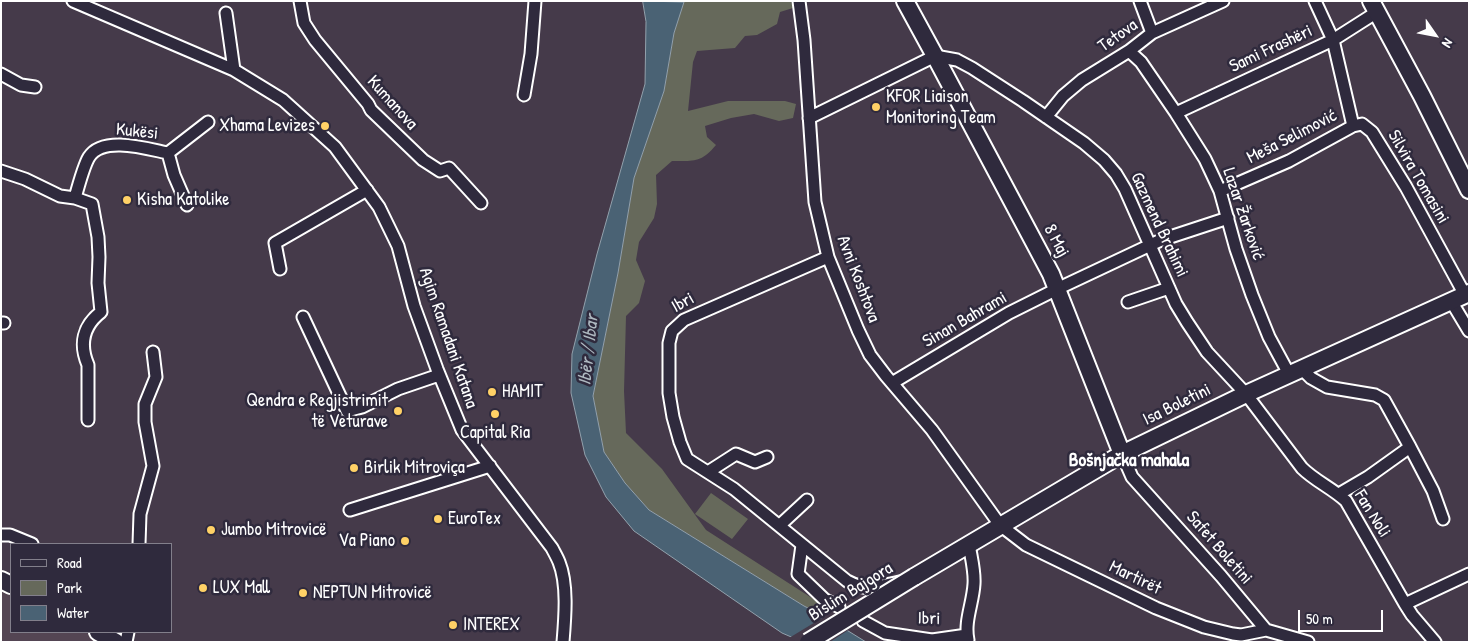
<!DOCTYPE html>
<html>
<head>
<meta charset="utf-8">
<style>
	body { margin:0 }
	#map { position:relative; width:1470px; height:643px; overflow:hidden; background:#453a4a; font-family:"Patrick Hand",sans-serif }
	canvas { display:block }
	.frame { position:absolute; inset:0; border:2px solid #fff; pointer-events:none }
	.legend { position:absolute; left:10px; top:543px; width:162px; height:90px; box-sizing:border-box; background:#2f2a3d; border:1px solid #827f8b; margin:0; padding:6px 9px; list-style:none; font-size:15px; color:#fff }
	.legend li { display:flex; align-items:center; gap:10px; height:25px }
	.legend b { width:25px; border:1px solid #827f8b }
	.north { position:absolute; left:1410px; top:10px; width:50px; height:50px; -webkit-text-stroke:4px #2f2a3d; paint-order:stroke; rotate:123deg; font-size:14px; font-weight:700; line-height:20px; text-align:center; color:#fff }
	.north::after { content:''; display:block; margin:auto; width:18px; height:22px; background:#fff; clip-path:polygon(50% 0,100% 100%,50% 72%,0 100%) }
	.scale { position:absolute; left:1298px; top:610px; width:85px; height:22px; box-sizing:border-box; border:2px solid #fff; border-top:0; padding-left:6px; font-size:15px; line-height:18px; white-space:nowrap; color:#fff; -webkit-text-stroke:4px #2f2a3d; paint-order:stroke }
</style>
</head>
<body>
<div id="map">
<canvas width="1470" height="643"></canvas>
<div class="frame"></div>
<ul class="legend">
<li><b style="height:6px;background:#2f2a3d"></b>Road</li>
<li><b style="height:14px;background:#66695b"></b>Park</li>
<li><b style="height:14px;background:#4a6274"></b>Water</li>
</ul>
<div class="north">N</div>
<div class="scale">50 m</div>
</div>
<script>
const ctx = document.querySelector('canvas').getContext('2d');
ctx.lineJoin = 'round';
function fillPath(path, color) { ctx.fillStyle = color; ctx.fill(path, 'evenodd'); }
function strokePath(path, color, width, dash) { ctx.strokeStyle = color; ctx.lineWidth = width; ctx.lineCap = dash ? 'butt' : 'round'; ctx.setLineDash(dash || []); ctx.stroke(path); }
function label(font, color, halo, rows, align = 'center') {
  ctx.font = font + ' "Patrick Hand",sans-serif'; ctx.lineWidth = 5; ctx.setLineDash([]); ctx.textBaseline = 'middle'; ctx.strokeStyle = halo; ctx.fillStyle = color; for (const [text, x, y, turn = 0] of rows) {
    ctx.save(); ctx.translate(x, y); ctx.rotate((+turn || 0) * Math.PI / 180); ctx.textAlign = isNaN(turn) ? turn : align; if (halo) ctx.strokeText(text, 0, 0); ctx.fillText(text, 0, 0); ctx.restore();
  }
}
fillPath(new Path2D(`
	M 1,587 L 11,592 L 11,632 L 85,632 L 103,642 L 1,642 Z`), '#544553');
fillPath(new Path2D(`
	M 684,1 L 791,1 L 793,8 L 780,12 L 777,24 L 757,35 L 745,36 L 735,48 L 697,51 L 693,62 L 688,111 L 728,101 L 785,101 L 796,104 L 793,118 L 779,121 L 754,114 L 731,118 L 705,126 L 707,137 L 716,145 C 701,163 694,161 672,161 L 656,175 L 657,204 L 654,218 L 639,242 L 636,260 L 645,281 L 639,303 L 626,316 L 624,391 L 626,433 L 662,469 L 706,530 L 832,611 L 824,616 L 804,606 L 649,510 L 625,483 L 604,452 L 593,396 L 618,273 L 634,178 L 664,91 L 674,33 Z
	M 711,493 L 748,519 L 732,539 L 695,514 Z`), '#66695b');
const water = new Path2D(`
	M 643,1 L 684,2 L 674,33 L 664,91 L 634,178 L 618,273 L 593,396 L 604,452 L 625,483 L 649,510 L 804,606 L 824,616 L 866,642 L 803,642 L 782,633 L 634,531 L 606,497 L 585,455 L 571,393 L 572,354 L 597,254 L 645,84 L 646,22 Z`);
fillPath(water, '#4a6274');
strokePath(water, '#92a1ac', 1);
fillPath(new Path2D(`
	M 827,615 L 850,629 L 830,642 L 797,642 L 789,638 Z`), '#453a4a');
const street = new Path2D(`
	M 73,1 L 234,70 L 283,100 L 335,147 L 379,207 L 398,246 L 414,306 L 437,369 L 462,430 L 552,548 C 554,552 557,557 559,562 C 568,584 565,618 563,642
	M 300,1 L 304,23 L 315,40 L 368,104 L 371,110 L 423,160 L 440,171 L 449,168 L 481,203
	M 799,1 L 804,40 L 815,202 L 828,257 L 858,330 L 870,355 L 886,376 L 932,430 L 1000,525 L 1026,545 L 1156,608 L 1204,627 L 1233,634 L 1241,635 L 1266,630
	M 1140,1 L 1152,33
	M 1315,1 L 1333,40 L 1353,126
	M 226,13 L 234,70
	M 1129,51 L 1141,62 L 1176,113 L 1205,159 L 1213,176 L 1220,191 L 1236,249 L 1252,295 L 1269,337 L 1289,374
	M 1,74 L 21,85 L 35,87
	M 524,95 L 531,54 L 535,1
	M 1176,113 L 1333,40 L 1377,12
	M 1046,117 L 1063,96 L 1082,80 L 1129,51 L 1152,33 L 1223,1
	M 809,118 L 935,56 L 957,60 L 972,68 L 1023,101 L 1084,143 L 1104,160 L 1116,174 L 1125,189 L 1176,304 L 1187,322 L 1207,352 L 1246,394 L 1302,468 C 1315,481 1332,488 1346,501 L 1405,604 L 1412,615 L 1435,642
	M 168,153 L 174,175 L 187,205
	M 1,171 L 25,179 L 60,196 L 75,198 L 92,204 L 98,237 L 99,257 L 98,283 L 101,312 C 83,326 79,344 88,365 L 88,420
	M 1220,191 L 1289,161 L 1353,126 L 1362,124 L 1372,132 L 1406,187 L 1465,295
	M 75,198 C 78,187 84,165 89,157 C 103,135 148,149 168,153 L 208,122
	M 828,257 L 684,320 L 672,331 L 669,343 L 669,393 L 673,417 L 680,442 L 687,459 L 734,489 L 847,581 C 868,592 877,587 899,582
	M 280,269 L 275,243 L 367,190
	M 1451,301 L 1469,331
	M 1128,302 L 1169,288
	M 303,317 L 347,411 L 362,407 L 398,389 L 439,375
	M 1,323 L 4,323
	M 1302,369 L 1311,378 L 1327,387 L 1375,395 L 1384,400 L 1410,447 L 1368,477 L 1339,494
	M 892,383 L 1009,313 L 1057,289 L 1161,240 L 1228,218
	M 1410,447 L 1433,491 L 1443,519
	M 1122,454 L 1132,477 L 1221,576 L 1266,630 L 1308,642
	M 708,472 L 736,454 L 755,462 L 767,457
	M 350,510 L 490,466
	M 780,525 L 807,500
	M 1,535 L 10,535 L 32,544
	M 139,544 L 140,514 L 153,466 L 145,422 L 145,404 L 156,377 L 153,352
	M 802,545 L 798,574 L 824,599 L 839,607
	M 1405,604 L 1469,574
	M 863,621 L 885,633 L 932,640 L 967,635
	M 968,640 C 964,621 973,603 974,584 C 975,571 971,557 969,544
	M 126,642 L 128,632`);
const secondary = new Path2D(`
	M 905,1 L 935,56 L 1051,274 L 1122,454
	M 1371,1 L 1422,96 L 1469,190
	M 914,577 L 1122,454 L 1246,394 L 1469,293
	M 1,580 L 11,585
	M 98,632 L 116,642`);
strokePath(street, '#fff', 15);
strokePath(secondary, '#fff', 20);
strokePath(street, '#2f2a3d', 11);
strokePath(secondary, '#2f2a3d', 16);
const secondaryBridge = new Path2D(`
	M 808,642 L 914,577`);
strokePath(secondaryBridge, '#fff', 20, []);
strokePath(secondaryBridge, '#2f2a3d', 16);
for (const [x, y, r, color] of [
	[876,107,5,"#ffd166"],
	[325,126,5,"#ffd166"],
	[127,200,5,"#ffd166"],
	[492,392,5,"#ffd166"],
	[398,411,5,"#ffd166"],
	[495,414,5,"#ffd166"],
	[354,468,5,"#ffd166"],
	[438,519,5,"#ffd166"],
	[211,530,5,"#ffd166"],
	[405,541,5,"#ffd166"],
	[203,588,5,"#ffd166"],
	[303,593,5,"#ffd166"],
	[453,625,5,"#ffd166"]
]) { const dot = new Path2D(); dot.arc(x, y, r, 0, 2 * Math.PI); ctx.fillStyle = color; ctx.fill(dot); strokePath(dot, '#2f2a3d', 2); }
label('18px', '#fff', '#2f2a3d', [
	["Tetova",1118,36,-35],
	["Sami Frashëri",1271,49,-25],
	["Kumanova",392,103,48],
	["Kukësi",137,132,6],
	["Meša Selimović",1292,137,-27],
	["Silvira Tomasini",1418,177,60],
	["Lazar Žarković",1243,214,71],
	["Gazmend Brahimi",1159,225,65],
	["8 Maj",1056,241,62],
	["Avni Koshtova",858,279,69],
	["Ibri",683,303,-29],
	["Sinan Bahrami",965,320,-30],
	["Agim Ramadani Katana",448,338,71],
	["Isa Boletini",1177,405,-26],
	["Fan Noli",1372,514,58],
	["Safet Boletini",1219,548,49],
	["Martirët",1135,578,26],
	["Bislim Bajgora",851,592,-32],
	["Ibri",929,619,1]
]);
label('18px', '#fff', '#2f2a3d', [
	["KFOR Liaison",886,97],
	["Monitoring Team",886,118],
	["Xhama Levizes",315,126,"right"],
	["Kisha Katolike",137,200],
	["HAMIT",502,392],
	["Qendra e Regjistrimit",388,401,"right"],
	["të Veturave",388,422,"right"],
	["Capital Ria",495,433,"center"],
	["Birlik Mitroviça",364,468],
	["EuroTex",448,519],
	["Jumbo Mitrovicë",221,530],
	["Va Piano",395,541,"right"],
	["LUX Mall",213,588],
	["NEPTUN Mitrovicë",313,593],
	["INTEREX",463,625]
], 'left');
label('italic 19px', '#aeb8c0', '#2f2a3d', [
	["Ibër / Ibar",589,350,-84]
]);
label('bold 19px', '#fff', '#2f2a3d', [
	["Bošnjačka mahala",1129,461]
]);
</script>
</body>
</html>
